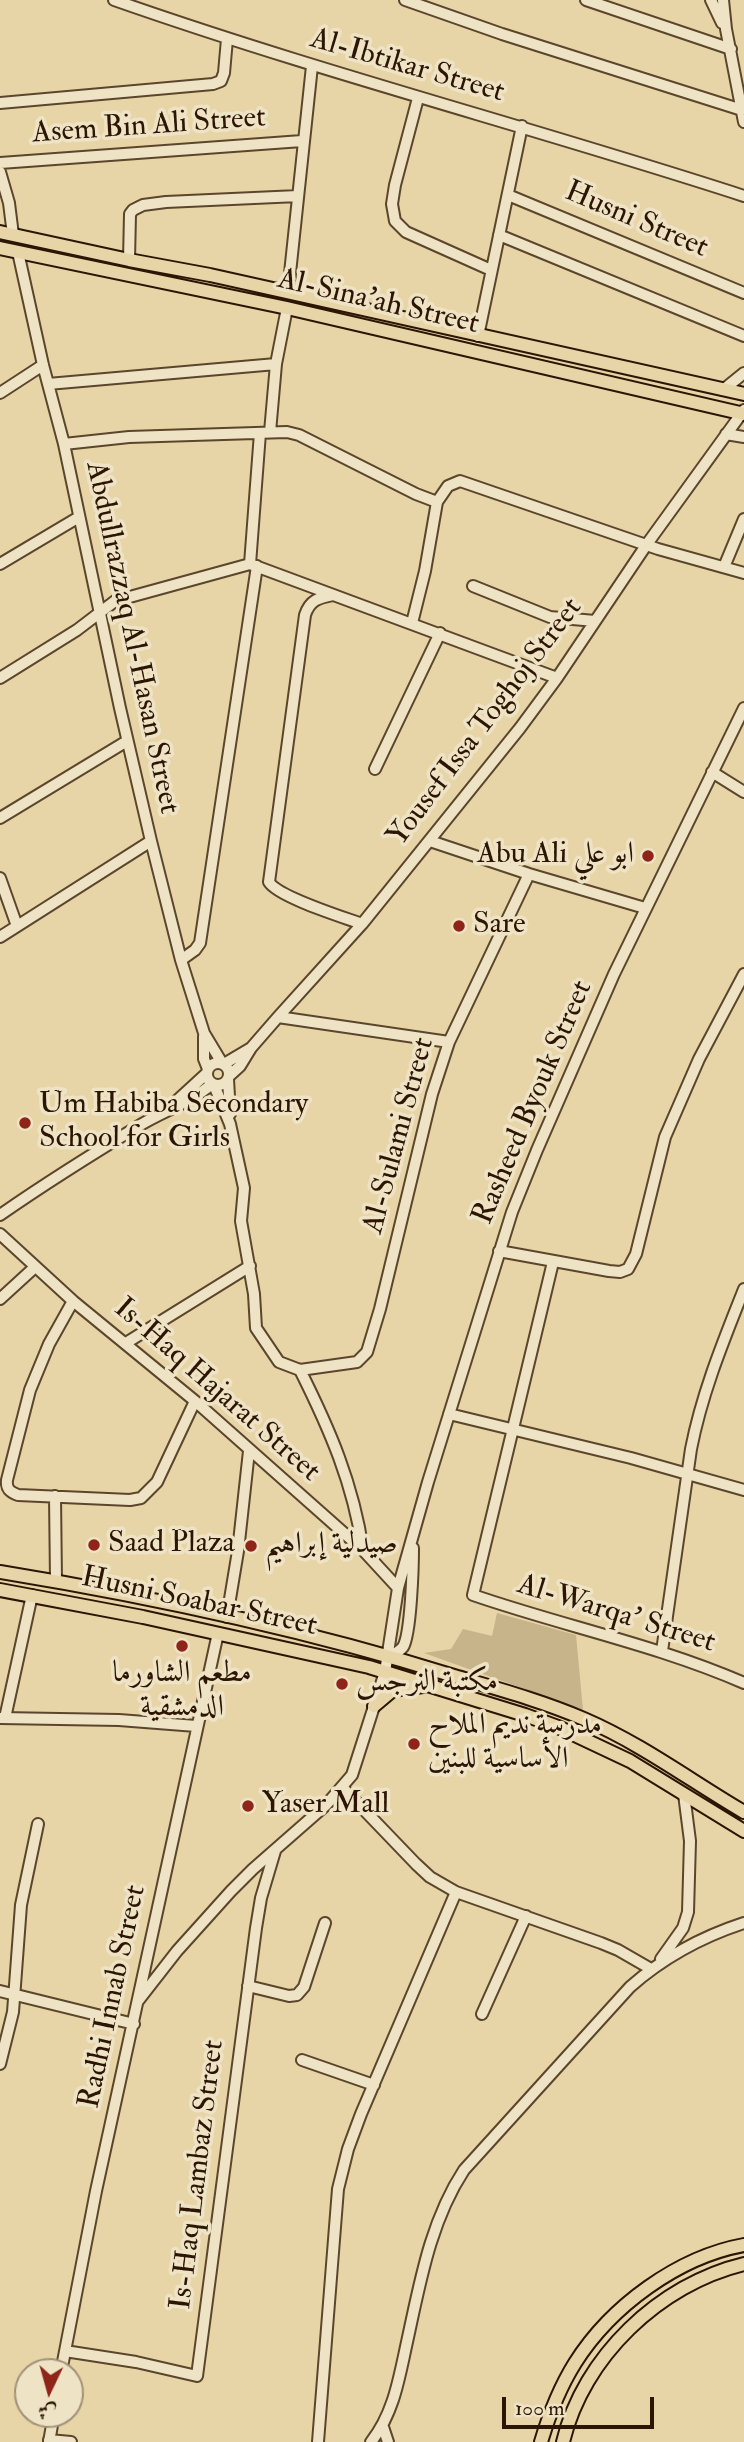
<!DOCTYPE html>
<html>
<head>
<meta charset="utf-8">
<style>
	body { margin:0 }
	#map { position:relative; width:744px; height:2442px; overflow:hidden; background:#e7d4a7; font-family:"IM FELL Double Pica",Amiri,serif }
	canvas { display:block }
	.north { position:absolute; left:14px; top:2358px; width:70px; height:70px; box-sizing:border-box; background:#efe3c6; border:2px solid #a19178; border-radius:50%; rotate:185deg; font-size:19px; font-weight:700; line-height:28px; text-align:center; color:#2c1603 }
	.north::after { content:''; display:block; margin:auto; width:24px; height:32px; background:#8f2418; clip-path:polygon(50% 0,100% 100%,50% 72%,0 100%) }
	.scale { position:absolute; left:502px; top:2397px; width:152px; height:32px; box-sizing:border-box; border:4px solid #2c1603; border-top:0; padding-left:9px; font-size:21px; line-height:24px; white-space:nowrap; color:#2c1603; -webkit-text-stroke:5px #efe3c6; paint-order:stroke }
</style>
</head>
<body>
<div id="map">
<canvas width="744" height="2442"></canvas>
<div class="north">ش</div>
<div class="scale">100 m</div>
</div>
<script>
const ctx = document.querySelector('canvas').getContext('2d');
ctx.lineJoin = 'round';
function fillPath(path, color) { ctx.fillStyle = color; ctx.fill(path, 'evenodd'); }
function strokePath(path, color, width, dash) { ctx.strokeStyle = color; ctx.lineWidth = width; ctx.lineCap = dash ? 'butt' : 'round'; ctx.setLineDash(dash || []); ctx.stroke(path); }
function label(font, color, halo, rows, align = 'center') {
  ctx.font = font + ' "IM FELL Double Pica",Amiri,serif'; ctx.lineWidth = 7; ctx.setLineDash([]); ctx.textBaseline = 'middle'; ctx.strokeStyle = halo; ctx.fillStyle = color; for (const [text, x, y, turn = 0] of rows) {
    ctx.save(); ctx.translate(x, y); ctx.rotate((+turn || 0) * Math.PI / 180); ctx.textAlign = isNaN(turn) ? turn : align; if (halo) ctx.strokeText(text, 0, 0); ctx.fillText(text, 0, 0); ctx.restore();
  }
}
fillPath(new Path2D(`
	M 497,1613 L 576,1635 L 583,1710 L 424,1653 L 451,1649 L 463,1629 L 492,1636 Z`), '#c7b48b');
const minor = new Path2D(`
	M 114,0 C 322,73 535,128 744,196
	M 405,0 L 502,34 L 742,110
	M 586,0 L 731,49
	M 711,0 L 722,23
	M 723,0 L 726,29 L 744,122
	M 418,98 L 395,185 L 392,204 L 395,221 L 406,232 L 491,270
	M 0,103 L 213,84 L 221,81 L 224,73 L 227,39
	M 0,163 L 302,141
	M 0,172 L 9,203 L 13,235
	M 508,195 L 744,293
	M 499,235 L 744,336
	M 18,252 L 43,365 L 64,444 L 120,708 L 151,841 L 181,960 L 204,1033 L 222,1063
	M 129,260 L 130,214 L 133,210 L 143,205 L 166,202 L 298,196
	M 288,292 L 312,66
	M 478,336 L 522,126
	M 48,384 L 276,364
	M 723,390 L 744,373
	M 0,393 L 43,365
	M 270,432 L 276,364 L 287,308
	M 726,434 L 744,437
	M 64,444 L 129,437 L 287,432 L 299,435 L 416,494 L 437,502
	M 0,564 L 79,517
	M 250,564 L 260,433
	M 724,567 L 744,519
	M 473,586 L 550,617 L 595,621
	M 333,595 C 318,598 310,600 305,615 L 269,882 C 278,897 343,917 362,924
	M 412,623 L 425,571 L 437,502 L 448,486 L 460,481 L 658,549 L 744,573
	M 0,678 L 77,630 L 115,601 L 250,564 L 557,678
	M 375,769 L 440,633
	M 712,772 L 744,792
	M 0,818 L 127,741
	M 430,841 L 529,874 L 645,908
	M 0,878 L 17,926
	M 0,937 L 151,841
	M 181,960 L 195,950 L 200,943 L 257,566
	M 278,1017 L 449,1042
	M 204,1036 L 204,1059 L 208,1069
	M207 1074a11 11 0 1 1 22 0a11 11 0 1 1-22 0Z
	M 224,1064 L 251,1048
	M 229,1076 L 240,1066 L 251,1048 L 278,1017 L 362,924 L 520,728 L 557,678 L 647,544 L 744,410
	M 228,1079 L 230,1114
	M 214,1085 L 230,1124 L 244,1188 L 241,1221 L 254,1294 L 256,1328 L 279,1362 L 300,1370 C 330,1430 353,1483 363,1550
	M 169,1108 L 206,1074
	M 0,1215 C 46,1183 94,1153 142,1124 C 166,1110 191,1102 212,1084
	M 0,1234 L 73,1301 L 195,1401 L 363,1550 L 398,1588
	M 499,1251 L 609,1271 L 620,1272 L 628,1269 L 636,1254 L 665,1137 L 699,1059 L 744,974
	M 553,1262 L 473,1595 C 563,1626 657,1645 744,1683
	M 0,1299 L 35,1267
	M 73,1301 L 49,1344 L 30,1390 L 7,1480 C 6,1489 10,1492 18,1495 L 130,1500 L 141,1498 L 157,1482 L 195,1401
	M 126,1343 L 250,1266
	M 300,1370 L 357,1362 L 367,1352 L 380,1309 L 432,1094 L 449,1042 L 529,874
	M 449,1414 L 631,1458 L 744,1490
	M 55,1496 L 56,1581
	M 227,1617 L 238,1551 L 249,1451
	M 662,1651 L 691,1449 C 702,1393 723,1342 744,1289
	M 389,1656 C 394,1654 400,1651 403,1647 C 411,1634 413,1566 413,1548
	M 0,1718 L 119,1720 L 196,1726
	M 5,1718 L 32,1595
	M 343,1788 L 416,1864 L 430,1877 L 456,1892 L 601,1943 L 618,1950 L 651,1969
	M 661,1959 L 683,1928 L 688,1912 L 690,1841 L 684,1794
	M 248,1986 L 289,1996 L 297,1995 L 304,1987 L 325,1923
	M 0,1991 L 134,2024
	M 138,2001 L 177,1951 L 231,1891 L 253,1869 L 326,1805 L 352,1775 L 385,1672 L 398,1588 L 428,1482 L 512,1212 L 537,1150 L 614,974 L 744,708
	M 482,2014 L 526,1916
	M 302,2060 L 374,2085
	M 0,2064 L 13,2012 L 21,1905 L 38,1824
	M 65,2351 L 136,2362 L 197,2376 L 256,1928 L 261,1898 L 275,1851
	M 61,2372 L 96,2191 L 218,1633
	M 383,2427 L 388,2442
	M 49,2440 L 71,2442
	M 49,2442 L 54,2414
	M 318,2442 L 338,2189 L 348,2149 L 361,2114 L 456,1892
	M 371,2442 C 394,2413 399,2378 407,2342 C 420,2283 430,2222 464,2170 L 630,1987 C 664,1957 701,1937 744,1923`);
const major = new Path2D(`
	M 0,232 L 129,260 L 210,275 L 744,394
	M 0,248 L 287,308 L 744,414
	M 0,1572 C 153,1597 306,1630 454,1676 C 498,1689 542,1701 584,1719 C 642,1744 691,1781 744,1812
	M 0,1590 L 143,1617 L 369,1667 L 525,1715 L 558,1727 L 630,1761 L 744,1831
	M 374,1706 L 393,1690 L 423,1686
	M 541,2442 C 549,2415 560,2387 575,2363 C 611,2306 678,2257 744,2245
	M 563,2442 C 583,2357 660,2284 744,2264`);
strokePath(minor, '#5b462c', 14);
strokePath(major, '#2c1603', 16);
strokePath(minor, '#efe3c6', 10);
strokePath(major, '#e7d4a7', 12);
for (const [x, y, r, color] of [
	[648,856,7,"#8f2418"],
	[459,926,7,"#8f2418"],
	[25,1123,7,"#8f2418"],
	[94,1545,7,"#8f2418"],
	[251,1546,7,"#8f2418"],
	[182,1646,7,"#8f2418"],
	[342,1684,7,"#8f2418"],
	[414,1744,7,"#8f2418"],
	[248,1806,7,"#8f2418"]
]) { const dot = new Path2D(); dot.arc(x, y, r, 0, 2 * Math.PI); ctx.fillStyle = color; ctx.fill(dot); strokePath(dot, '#efe3c6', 2.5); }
label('30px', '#2c1603', '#efe3c6', [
	["Al-Ibtikar Street",407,67,16],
	["Asem Bin Ali Street",149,127,-4],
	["Husni Street",636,221,23],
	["Al-Sina'ah Street",378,303,13],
	["Abdullrazzaq Al-Hasan Street",131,638,78],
	["Yousef Issa Toghoj Street",486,723,-53],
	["Rasheed Byouk Street",534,1103,-67],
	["Al-Sulami Street",400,1136,-75],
	["Is-Haq Hajarat Street",216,1391,41],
	["Husni Soabar Street",199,1603,12],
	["Al-Warqa’ Street",616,1615,17],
	["Radhi Innab Street",114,1997,-78],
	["Is-Haq Lambaz Street",199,2175,-83]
]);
label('30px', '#2c1603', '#efe3c6', [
	["Abu Ali ابو علي",634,856,"right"],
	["Sare",473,926],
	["Um Habiba Secondary",39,1106],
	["School for Girls",39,1140],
	["Saad Plaza",108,1545],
	["صيدلية إبراهيم",265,1546],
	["مطعم الشاورما",182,1675,"center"],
	["الدمشقية",182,1709,"center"],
	["مكتبة النرجس",356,1684],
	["مدرسة نديم الملاح",428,1727],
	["الأساسية للبنين",428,1761],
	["Yaser Mall",262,1806]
], 'left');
</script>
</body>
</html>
